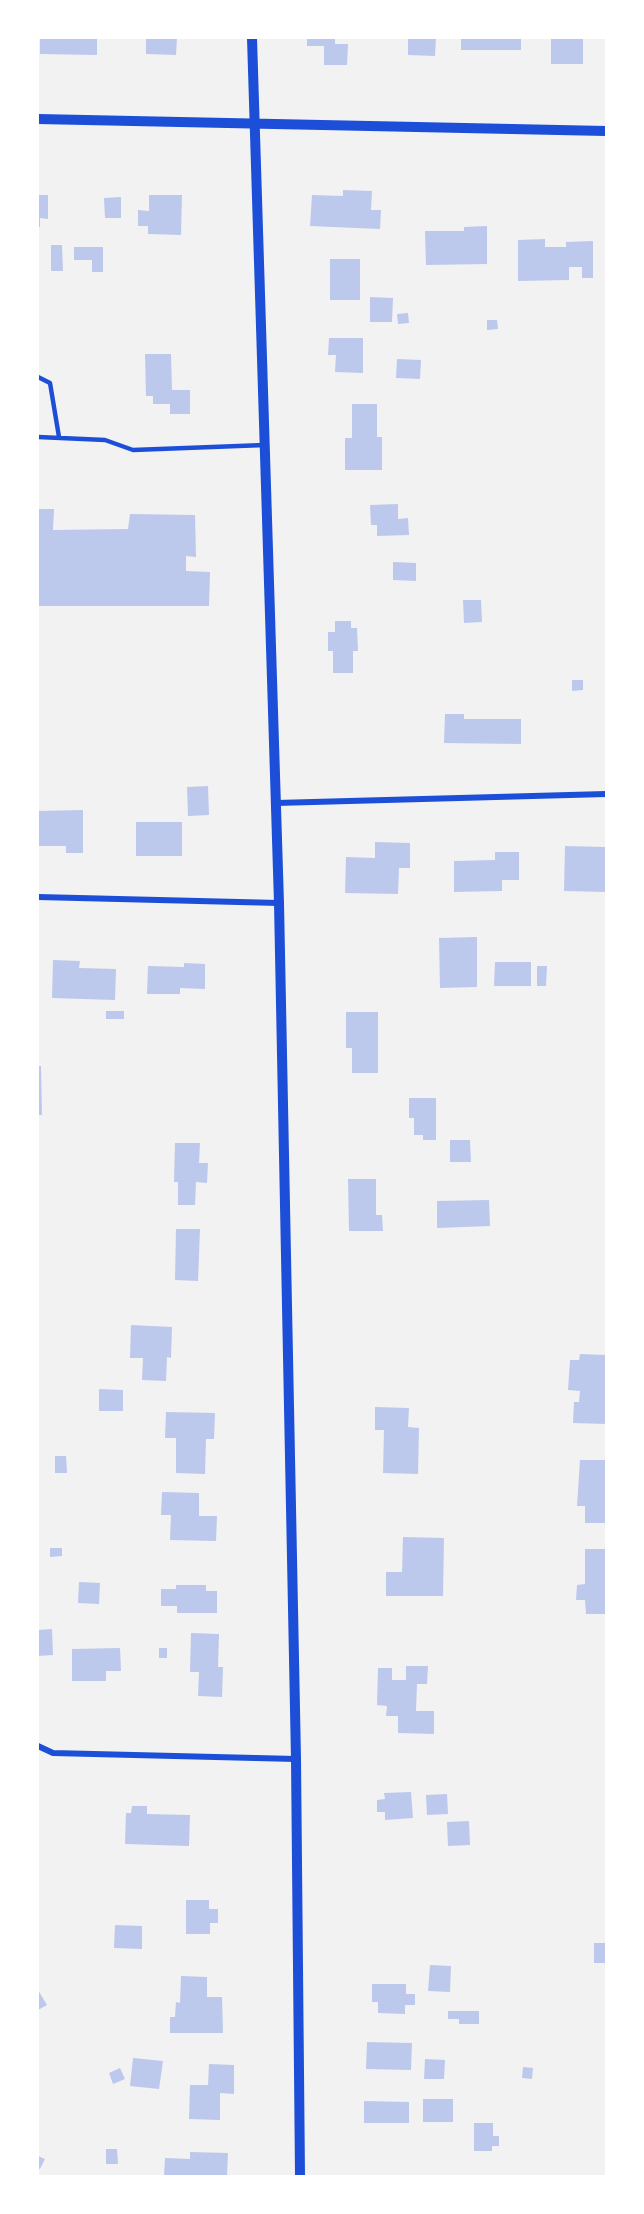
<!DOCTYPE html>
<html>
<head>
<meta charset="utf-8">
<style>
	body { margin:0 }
	#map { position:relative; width:644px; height:2214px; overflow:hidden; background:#f2f2f2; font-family:"Archivo Narrow",sans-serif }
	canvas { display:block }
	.frame { position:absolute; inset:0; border:39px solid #fff; pointer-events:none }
</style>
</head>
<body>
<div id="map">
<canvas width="644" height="2214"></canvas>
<div class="frame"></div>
</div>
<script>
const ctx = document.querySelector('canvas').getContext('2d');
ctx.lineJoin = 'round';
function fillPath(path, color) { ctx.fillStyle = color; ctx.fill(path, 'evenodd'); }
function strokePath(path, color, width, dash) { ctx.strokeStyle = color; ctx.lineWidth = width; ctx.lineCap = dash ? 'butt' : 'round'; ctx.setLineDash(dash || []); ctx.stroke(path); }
fillPath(new Path2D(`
	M 40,38 L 97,38 L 97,55 L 40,54 Z
	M 146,38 L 177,38 L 176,55 L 146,54 Z
	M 307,38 L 335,38 L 335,44 L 348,44 L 347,65 L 324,65 L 324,46 L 307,46 Z
	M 408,38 L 436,38 L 435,56 L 408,55 Z
	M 461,38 L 521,38 L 521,50 L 461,50 Z
	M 551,38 L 583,38 L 583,64 L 551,64 Z
	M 343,190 L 372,191 L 371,210 L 381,210 L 380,229 L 310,226 L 312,195 L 343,196 Z
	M 38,195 L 48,195 L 48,219 L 40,218 L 40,227 L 38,227 Z
	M 149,195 L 182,195 L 181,235 L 148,234 L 148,226 L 138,226 L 138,210 L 149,211 Z
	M 121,197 L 121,218 L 105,218 L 104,198 Z
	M 487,226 L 487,264 L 426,265 L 425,231 L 464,231 L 464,227 Z
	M 545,239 L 545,247 L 566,247 L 566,242 L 593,241 L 593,278 L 582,278 L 582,267 L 569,267 L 569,280 L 518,281 L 518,240 Z
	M 51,245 L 62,245 L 63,271 L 51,271 Z
	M 74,247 L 103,247 L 103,272 L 92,272 L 92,260 L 74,260 Z
	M 330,259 L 360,259 L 360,300 L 330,300 Z
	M 370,297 L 393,298 L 392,322 L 370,322 Z
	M 408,313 L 409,323 L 398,324 L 397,314 Z
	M 487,320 L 497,320 L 498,329 L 487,330 Z
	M 329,338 L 363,338 L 363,373 L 335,372 L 336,355 L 328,355 Z
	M 145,354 L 171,354 L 172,390 L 190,390 L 190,414 L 170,414 L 170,404 L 153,404 L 153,396 L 146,396 Z
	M 397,359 L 421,360 L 420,379 L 396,378 Z
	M 352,404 L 377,404 L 377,437 L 382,437 L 382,470 L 345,470 L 345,438 L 352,438 Z
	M 398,504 L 398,519 L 408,518 L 409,535 L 377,536 L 377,525 L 371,525 L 370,505 Z
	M 38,509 L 54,509 L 53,530 L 128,529 L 130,514 L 195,515 L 196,557 L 186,556 L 186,571 L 210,572 L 209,606 L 38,606 Z
	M 393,562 L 416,563 L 416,581 L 393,580 Z
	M 463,600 L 481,600 L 482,622 L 464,623 Z
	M 335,621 L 351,621 L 351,628 L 357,628 L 358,651 L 353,651 L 353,673 L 333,673 L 333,651 L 328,651 L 328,632 L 335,632 Z
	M 572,680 L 583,680 L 583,690 L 572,691 Z
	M 445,714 L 464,714 L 464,719 L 521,719 L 521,744 L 444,743 Z
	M 208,786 L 209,815 L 188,816 L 187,787 Z
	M 83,810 L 83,853 L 66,853 L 66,846 L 38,846 L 38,811 Z
	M 136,822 L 182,822 L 182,856 L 136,856 Z
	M 375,842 L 410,843 L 410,868 L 399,868 L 398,894 L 345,893 L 346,857 L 375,858 Z
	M 565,846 L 606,847 L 606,892 L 564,891 Z
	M 495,852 L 519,852 L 519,880 L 502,880 L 502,891 L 454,892 L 454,861 L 495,860 Z
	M 477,937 L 477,987 L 440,988 L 439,938 Z
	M 53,960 L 80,961 L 79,968 L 116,969 L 115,1000 L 52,998 Z
	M 495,962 L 531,962 L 531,986 L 494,986 Z
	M 184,963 L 205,964 L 205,989 L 180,988 L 180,994 L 147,994 L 148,966 L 184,967 Z
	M 537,966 L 547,966 L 546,986 L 537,986 Z
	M 106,1011 L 124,1011 L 124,1019 L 106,1019 Z
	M 346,1012 L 378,1012 L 378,1073 L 352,1073 L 352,1048 L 346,1048 Z
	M 38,1066 L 41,1066 L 42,1115 L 38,1115 Z
	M 409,1098 L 436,1098 L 436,1140 L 423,1140 L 423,1135 L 414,1135 L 414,1118 L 409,1118 Z
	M 450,1140 L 470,1140 L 471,1162 L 450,1162 Z
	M 175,1143 L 200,1143 L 199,1163 L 208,1163 L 207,1183 L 196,1182 L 195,1205 L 178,1205 L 178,1182 L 174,1182 Z
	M 348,1179 L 376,1179 L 376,1215 L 382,1215 L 383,1231 L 349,1231 Z
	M 489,1200 L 490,1226 L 437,1228 L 437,1201 Z
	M 176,1229 L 200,1229 L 198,1281 L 175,1280 Z
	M 131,1325 L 172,1327 L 171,1358 L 167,1357 L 166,1381 L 142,1380 L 143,1358 L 130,1358 Z
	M 580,1354 L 606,1355 L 606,1424 L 573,1423 L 574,1402 L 579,1402 L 580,1391 L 568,1390 L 570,1360 L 579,1360 Z
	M 99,1389 L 123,1390 L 123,1411 L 99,1411 Z
	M 375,1407 L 409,1408 L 408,1427 L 419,1428 L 418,1474 L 383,1473 L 384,1430 L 375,1430 Z
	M 166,1412 L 215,1413 L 214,1439 L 206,1439 L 205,1474 L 176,1473 L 176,1438 L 165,1438 Z
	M 55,1456 L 66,1456 L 67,1473 L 55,1473 Z
	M 580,1460 L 606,1460 L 606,1523 L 585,1523 L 585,1506 L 577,1506 Z
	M 162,1492 L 199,1493 L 199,1516 L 217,1516 L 216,1541 L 170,1540 L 171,1515 L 161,1515 Z
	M 403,1537 L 444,1538 L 443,1596 L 386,1596 L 386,1572 L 402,1572 Z
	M 50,1548 L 62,1548 L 62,1556 L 50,1557 Z
	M 585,1549 L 606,1549 L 606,1614 L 586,1614 L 585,1600 L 576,1600 L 577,1585 L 585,1584 Z
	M 79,1582 L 100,1583 L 99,1604 L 78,1603 Z
	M 176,1585 L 206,1585 L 206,1591 L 217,1591 L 217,1613 L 177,1613 L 177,1606 L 161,1606 L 161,1589 L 176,1589 Z
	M 52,1629 L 53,1655 L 38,1656 L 38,1630 Z
	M 191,1633 L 219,1634 L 218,1667 L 223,1667 L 222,1697 L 198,1696 L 199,1672 L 190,1672 Z
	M 120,1648 L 121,1671 L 106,1671 L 106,1681 L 72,1681 L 72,1649 Z
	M 159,1648 L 167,1648 L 167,1658 L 159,1658 Z
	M 406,1666 L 428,1666 L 427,1684 L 417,1684 L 416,1711 L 434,1711 L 434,1734 L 398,1733 L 398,1716 L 386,1716 L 387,1706 L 377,1705 L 378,1668 L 392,1668 L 392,1680 L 406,1680 Z
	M 411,1792 L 413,1818 L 385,1820 L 385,1812 L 377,1812 L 377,1800 L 385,1799 L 384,1793 Z
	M 447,1794 L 448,1814 L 427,1815 L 426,1795 Z
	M 132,1806 L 147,1806 L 147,1814 L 190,1815 L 189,1846 L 125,1844 L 126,1813 L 131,1813 Z
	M 469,1821 L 470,1845 L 448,1846 L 447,1822 Z
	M 186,1900 L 209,1900 L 209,1909 L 218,1909 L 218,1923 L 210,1923 L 210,1934 L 186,1934 Z
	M 115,1925 L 142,1926 L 142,1949 L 114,1948 Z
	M 594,1943 L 606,1943 L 606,1963 L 594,1963 Z
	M 430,1965 L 451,1966 L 450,1992 L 428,1991 Z
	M 181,1976 L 207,1977 L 207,1997 L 222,1997 L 223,2033 L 170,2033 L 170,2017 L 175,2017 L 176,2002 L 180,2003 Z
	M 372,1984 L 406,1984 L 406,1994 L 415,1994 L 415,2005 L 405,2005 L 405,2014 L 378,2013 L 378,2002 L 372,2002 Z
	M 38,1990 L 47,2005 L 38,2010 Z
	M 448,2011 L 479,2011 L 479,2024 L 459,2024 L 459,2019 L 448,2019 Z
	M 367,2042 L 412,2043 L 411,2070 L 366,2069 Z
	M 133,2058 L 163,2061 L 159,2089 L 130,2086 Z
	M 425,2059 L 445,2060 L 444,2079 L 424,2079 Z
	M 209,2064 L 234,2065 L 234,2094 L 220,2093 L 220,2120 L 189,2119 L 190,2085 L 208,2085 Z
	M 523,2067 L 533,2068 L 532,2079 L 522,2078 Z
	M 120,2068 L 125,2079 L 113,2084 L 109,2073 Z
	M 423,2099 L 453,2099 L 453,2122 L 423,2122 Z
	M 364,2101 L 409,2102 L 409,2123 L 364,2123 Z
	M 474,2123 L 493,2123 L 493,2136 L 499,2136 L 499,2146 L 492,2146 L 492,2151 L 474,2151 Z
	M 106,2149 L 117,2149 L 118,2164 L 106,2164 Z
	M 190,2152 L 228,2153 L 227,2176 L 164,2176 L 165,2158 L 190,2159 Z
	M 38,2156 L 45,2159 L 40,2169 L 38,2168 Z`), '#bdc9ec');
strokePath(new Path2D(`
	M 38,377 L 50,383 L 59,437
	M 38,437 L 105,440 L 133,450 L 265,445`), '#1d4ed8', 4.5);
strokePath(new Path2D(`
	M 276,803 L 606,794
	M 38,897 L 279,903
	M 38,1746 L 53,1753 L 296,1759`), '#1d4ed8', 6);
strokePath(new Path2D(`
	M 252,38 L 279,903 L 296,1759 L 300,2176
	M 38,119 L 606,131`), '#1d4ed8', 10);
</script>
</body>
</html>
